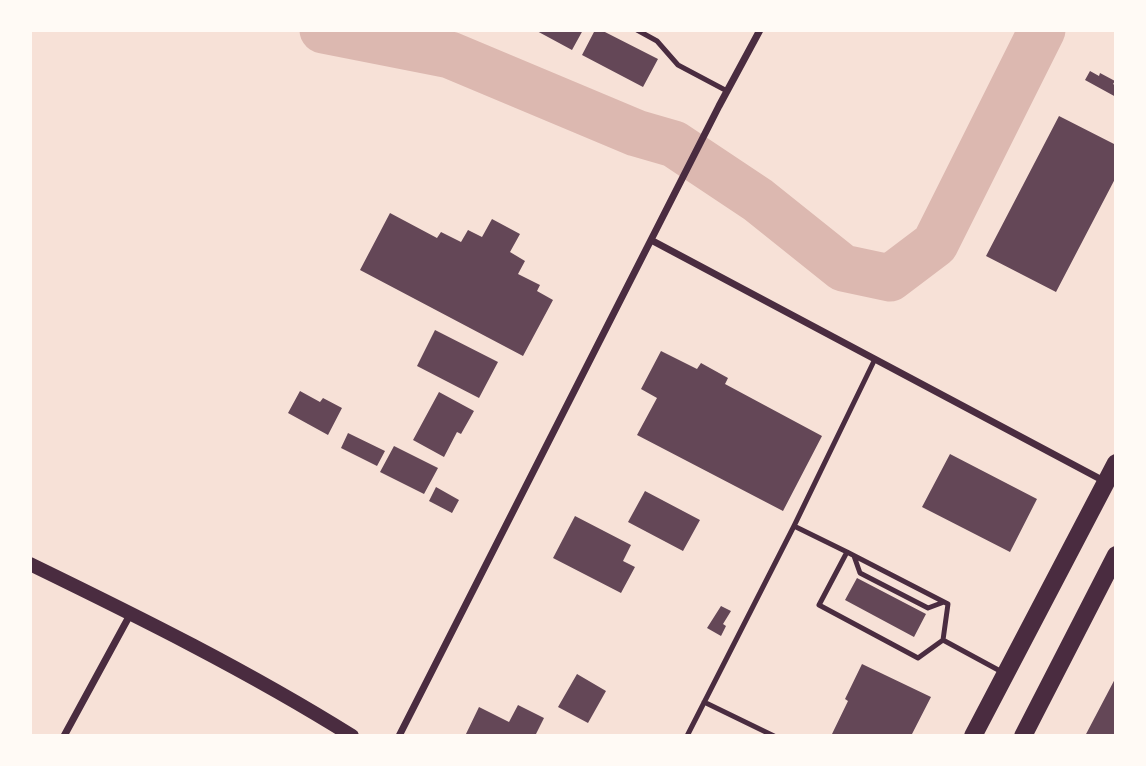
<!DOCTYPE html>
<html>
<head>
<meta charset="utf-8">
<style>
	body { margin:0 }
	#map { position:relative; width:1146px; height:766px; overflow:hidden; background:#f7e1d7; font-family:"Libre Baskerville",serif }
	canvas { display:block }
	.frame { position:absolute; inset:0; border:32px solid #fffaf5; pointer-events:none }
</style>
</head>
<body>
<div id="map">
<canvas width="1146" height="766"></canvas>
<div class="frame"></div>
</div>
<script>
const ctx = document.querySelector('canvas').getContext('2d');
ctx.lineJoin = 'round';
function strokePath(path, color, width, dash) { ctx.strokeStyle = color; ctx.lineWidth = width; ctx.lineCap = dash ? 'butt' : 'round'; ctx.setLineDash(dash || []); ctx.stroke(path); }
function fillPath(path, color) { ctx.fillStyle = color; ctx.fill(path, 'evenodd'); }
strokePath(new Path2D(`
	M 323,30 L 450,55 L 636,133 L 674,144 L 758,200 L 843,268 L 890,278 L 935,244 L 1042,30`), '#dcb8b0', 47);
fillPath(new Path2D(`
	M 535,30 L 583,30 L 572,50 Z
	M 595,30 L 601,30 L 658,59 L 643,87 L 582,55 Z
	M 1090,71 L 1099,76 L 1100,73 L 1115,81 L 1113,84 L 1116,86 L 1116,97 L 1085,80 Z
	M 1059,116 L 1116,145 L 1116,177 L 1056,292 L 986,256 Z
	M 390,213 L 437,238 L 441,232 L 461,242 L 468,230 L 482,237 L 492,219 L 520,234 L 510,252 L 525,261 L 518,274 L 540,285 L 537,291 L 553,300 L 523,356 L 360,270 Z
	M 435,330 L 498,362 L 479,398 L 417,366 Z
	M 661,351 L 697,369 L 701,363 L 728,378 L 725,384 L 822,436 L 783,511 L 637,435 L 657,398 L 641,389 Z
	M 300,391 L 320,402 L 323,398 L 342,408 L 328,435 L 288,413 Z
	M 439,392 L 474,411 L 461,434 L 457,432 L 444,457 L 413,440 Z
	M 348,433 L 385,451 L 377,466 L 341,448 Z
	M 394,446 L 438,468 L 424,494 L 380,472 Z
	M 950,454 L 1037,499 L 1010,552 L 922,507 Z
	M 436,487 L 459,500 L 452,513 L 429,501 Z
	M 645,491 L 700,520 L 683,551 L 628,522 Z
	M 575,516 L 631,545 L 623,561 L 635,567 L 621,593 L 553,558 Z
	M 857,578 L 926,614 L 914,637 L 845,600 Z
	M 721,606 L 731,611 L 723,624 L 726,626 L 721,636 L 707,628 Z
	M 862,664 L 931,697 L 912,734 L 916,736 L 837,736 L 832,734 L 848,701 L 845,699 Z
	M 577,674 L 606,691 L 588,723 L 558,707 Z
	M 1116,677 L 1116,736 L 1085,736 Z
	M 518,705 L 544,718 L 535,736 L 465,736 L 479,707 L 509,722 Z`), '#644757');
strokePath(new Path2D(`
	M 637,30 L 657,41 L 678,65 L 727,91
	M 794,526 L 847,552
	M 847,552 L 948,604 L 943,640 L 918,658 L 819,605 Z
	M 854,556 L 860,573 L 928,608 L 944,602
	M 943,640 L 1002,672
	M 704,702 L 774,736
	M 687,736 L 794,526 L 875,359`), '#4a2c40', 5);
strokePath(new Path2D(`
	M 651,240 L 1104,481
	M 64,736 L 131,613
	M 399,736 L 719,106 L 760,30`), '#4a2c40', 7);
strokePath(new Path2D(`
	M 30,564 C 139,617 248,671 352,736`), '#4a2c40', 14);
strokePath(new Path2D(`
	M 973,736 L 1116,463
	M 1023,736 L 1116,555`), '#4a2c40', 18);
</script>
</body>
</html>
